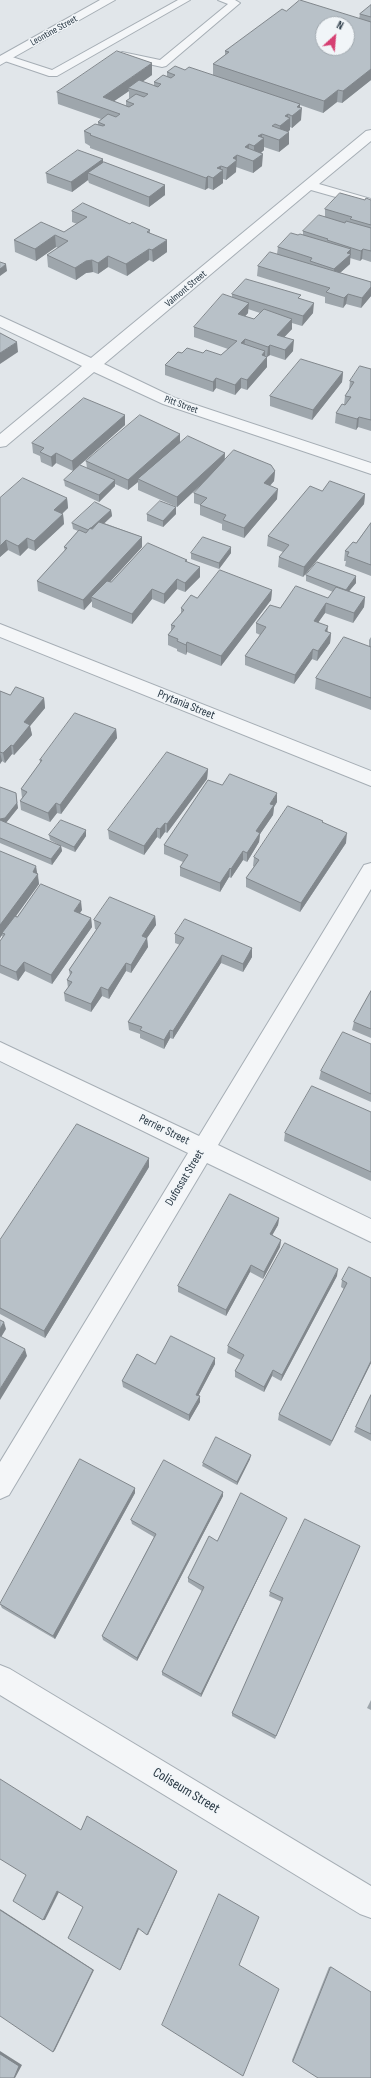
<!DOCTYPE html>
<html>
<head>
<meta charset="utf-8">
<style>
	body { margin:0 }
	#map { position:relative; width:371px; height:2078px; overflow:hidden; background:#e1e6ea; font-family:"Sofia Sans Condensed",sans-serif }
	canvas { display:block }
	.north { position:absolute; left:315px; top:16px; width:40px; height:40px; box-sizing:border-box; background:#f1f5f8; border:1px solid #a1a9b0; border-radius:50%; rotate:26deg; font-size:11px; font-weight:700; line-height:16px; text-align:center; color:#283743 }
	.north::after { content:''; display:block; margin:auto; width:14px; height:18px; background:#d63f72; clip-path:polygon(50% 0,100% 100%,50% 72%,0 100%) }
</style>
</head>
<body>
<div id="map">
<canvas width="371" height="2078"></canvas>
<div class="north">N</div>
</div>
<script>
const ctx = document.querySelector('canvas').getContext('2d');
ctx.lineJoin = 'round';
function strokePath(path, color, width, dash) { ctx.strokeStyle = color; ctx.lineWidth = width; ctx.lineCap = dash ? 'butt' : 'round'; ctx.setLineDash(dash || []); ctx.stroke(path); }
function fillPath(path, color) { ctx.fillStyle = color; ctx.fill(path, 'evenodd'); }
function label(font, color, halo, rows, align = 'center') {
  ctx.font = font + ' "Sofia Sans Condensed",sans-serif'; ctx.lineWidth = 3; ctx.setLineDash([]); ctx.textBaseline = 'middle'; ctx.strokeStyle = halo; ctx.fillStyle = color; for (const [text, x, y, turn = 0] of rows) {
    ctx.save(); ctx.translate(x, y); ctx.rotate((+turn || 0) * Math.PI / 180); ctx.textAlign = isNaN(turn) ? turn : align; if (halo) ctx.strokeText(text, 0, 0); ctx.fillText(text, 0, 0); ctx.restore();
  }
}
const lane = new Path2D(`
	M 178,0 L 190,0 L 57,76 L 49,76 L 2,60 L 1,58 L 6,55 L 52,70 Z
	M 218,0 L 235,0 L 240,3 L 166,66 L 162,67 L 122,58 L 117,55 L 122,52 L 160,60 L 228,4 Z`);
const street = new Path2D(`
	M 100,0 L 115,0 L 0,65 L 0,56 Z
	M 371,130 L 371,141 L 319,184 L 371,199 L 371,207 L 311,190 L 104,364 L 175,398 L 371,463 L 371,474 L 163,404 L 94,372 L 6,446 L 0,447 L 0,434 L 82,366 L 0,327 L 0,316 L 91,358 L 366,131 Z
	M 0,624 L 371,771 L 371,786 L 0,637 Z
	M 371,863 L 371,889 L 218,1145 L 371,1219 L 371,1242 L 207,1163 L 9,1495 L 0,1499 L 0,1462 L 188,1153 L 0,1061 L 0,1042 L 199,1136 L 364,865 Z
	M 0,1665 L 10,1669 L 371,1886 L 371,1918 L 360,1914 L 0,1695 Z`);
strokePath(lane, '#a6aeb5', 2);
strokePath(street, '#a6aeb5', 2);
fillPath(lane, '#f4f6f8');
fillPath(street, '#f4f6f8');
fillPath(new Path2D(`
	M 371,5 L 371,80 L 342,103 L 337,102 L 323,113 L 300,105 L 301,120 L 292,128 L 290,127 L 290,130 L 287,132 L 289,144 L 279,152 L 264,147 L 264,150 L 261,153 L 262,166 L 253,173 L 236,167 L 236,172 L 226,180 L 223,179 L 223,183 L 213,190 L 208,188 L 205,190 L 90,148 L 90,146 L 85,143 L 84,131 L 98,125 L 98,122 L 101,119 L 58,104 L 57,92 L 152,75 L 142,82 L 154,86 L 154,82 L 167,76 L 167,72 L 185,70 L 213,75 L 213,64 L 225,55 L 225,51 L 286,11 L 359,19 L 360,14 ZM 129,91 L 129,99 L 126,101 L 126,106 L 114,101 Z
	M 103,159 L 103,162 L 165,185 L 165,195 L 149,207 L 89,183 L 88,180 L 72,192 L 47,183 L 46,173 Z
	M 365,200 L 371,200 L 371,262 L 362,259 L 360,261 L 350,258 L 350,264 L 340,273 L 371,282 L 371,296 L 361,308 L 346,304 L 343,308 L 325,303 L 325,297 L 257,276 L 258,266 L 277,254 L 278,247 L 298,235 L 303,235 L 303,231 L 325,216 L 325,209 Z
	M 72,211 L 130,224 L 150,230 L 150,233 L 167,252 L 153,262 L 149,260 L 127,276 L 108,267 L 98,274 L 93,272 L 86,273 L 76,280 L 48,267 L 47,255 L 58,248 L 56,247 L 36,261 L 15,252 L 14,240 L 64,232 L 77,224 L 72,222 Z
	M 232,294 L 301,299 L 313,313 L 302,326 L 292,323 L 292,329 L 284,337 L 293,351 L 285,360 L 270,355 L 267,357 L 267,367 L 247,390 L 241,388 L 235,395 L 216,388 L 213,392 L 165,375 L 165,365 L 182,353 L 203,353 L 221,355 L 228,349 L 194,337 L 194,327 L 232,297 ZM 248,309 L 260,313 L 254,319 L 245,316 L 248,313 Z
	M 371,369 L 371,431 L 358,427 L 356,430 L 335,423 L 336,413 L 344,405 L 345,396 L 349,390 L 350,381 Z
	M 343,372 L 342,382 L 312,420 L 270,406 L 270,396 Z
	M 125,415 L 125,425 L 73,471 L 56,463 L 52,467 L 41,462 L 40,456 L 33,453 L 32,443 Z
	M 180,442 L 225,453 L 225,460 L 275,471 L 274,481 L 270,486 L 277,499 L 244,538 L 222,530 L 222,524 L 200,515 L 200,505 L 194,503 L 194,493 L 207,479 L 177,507 L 138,490 L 138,482 L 128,490 L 115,484 L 115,486 L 99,502 L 65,486 L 64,480 L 87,468 L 86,461 Z
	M 322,491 L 365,494 L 364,504 L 303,577 L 278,567 L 279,557 L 283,552 L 267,546 L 268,536 Z
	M 0,498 L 67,498 L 68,508 L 62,514 L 63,514 L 64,524 L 35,551 L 28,548 L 20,556 L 8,550 L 0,557 Z
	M 176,507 L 176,514 L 163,527 L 147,521 L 147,514 Z
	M 111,510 L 112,516 L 104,523 L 142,537 L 142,547 L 110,582 L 111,582 L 187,560 L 187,562 L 200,577 L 185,592 L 177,589 L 164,604 L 152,599 L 132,624 L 92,607 L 92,601 L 84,610 L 38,591 L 37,581 L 65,551 L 64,547 L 78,531 L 73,529 L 72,523 Z
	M 371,523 L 371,576 L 345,566 L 346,561 L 344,561 L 345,551 L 356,543 Z
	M 191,553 L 231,553 L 219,569 L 191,559 Z
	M 306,575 L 356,583 L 349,591 L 365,597 L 364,607 L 353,623 L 325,613 L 318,622 L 328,632 L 331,633 L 330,643 L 317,661 L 312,659 L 294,684 L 245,665 L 245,656 L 260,635 L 256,633 L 256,623 L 280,608 L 328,598 L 333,592 L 306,581 Z
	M 272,590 L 271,600 L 221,666 L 187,652 L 186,655 L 177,651 L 177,649 L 168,645 L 168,635 L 171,631 L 171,625 L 181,613 L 181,608 L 197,598 Z
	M 371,637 L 371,710 L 315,689 L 316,678 L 369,646 L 369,640 Z
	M 0,691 L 10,695 L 44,698 L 45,708 L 30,726 L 32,735 L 14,755 L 12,754 L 5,763 L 2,761 L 0,764 Z
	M 116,729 L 117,738 L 61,814 L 57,813 L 50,822 L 21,810 L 20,801 L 22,798 L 21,789 L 40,763 L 40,760 Z
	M 208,769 L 207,779 L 167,833 L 165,832 L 160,839 L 157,837 L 144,855 L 109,839 L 108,830 Z
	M 222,785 L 277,802 L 274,807 L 273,815 L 260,834 L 259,842 L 247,862 L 243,860 L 231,878 L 229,877 L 220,892 L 180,876 L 180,867 L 183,862 L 164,854 L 164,845 Z
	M 0,787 L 16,793 L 18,808 L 6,823 L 59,845 L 50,840 L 49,835 L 86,836 L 75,852 L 61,846 L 62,851 L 52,865 L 0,843 Z
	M 323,821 L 323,823 L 346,843 L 300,912 L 246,887 L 246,878 L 254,867 L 253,866 L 254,857 Z
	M 0,851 L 38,874 L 39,884 L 16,916 L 17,917 L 82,910 L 80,913 L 91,918 L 92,927 L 52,984 L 25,971 L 18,981 L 0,973 L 0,941 L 3,938 L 2,935 L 0,938 Z
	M 155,916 L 156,925 L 147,938 L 148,947 L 131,973 L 126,971 L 109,999 L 102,996 L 91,1012 L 65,1001 L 64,993 L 68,988 L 67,980 L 70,976 L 69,970 L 97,930 L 95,929 L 94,920 Z
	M 175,934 L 252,948 L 252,957 L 243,972 L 221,963 L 173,1039 L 170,1038 L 164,1049 L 140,1038 L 140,1034 L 129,1030 L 128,1022 L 180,945 L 175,943 Z
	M 371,991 L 371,1038 L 352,1030 L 354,1022 Z
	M 371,1044 L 371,1102 L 319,1079 L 321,1071 Z
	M 371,1112 L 371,1181 L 284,1141 L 285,1133 Z
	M 149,1167 L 45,1338 L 0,1314 L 0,1240 Z
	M 279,1218 L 278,1225 L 272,1235 L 281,1240 L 280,1247 L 263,1279 L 250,1272 L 226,1316 L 178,1292 L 178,1286 Z
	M 337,1276 L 281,1381 L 272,1376 L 264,1392 L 235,1377 L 235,1371 L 241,1360 L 227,1353 L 228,1346 Z
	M 371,1278 L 371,1363 L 330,1446 L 278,1420 L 279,1414 L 344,1289 L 341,1287 L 342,1280 Z
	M 215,1358 L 215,1364 L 198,1396 L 200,1396 L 200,1402 L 189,1421 L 123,1387 L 122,1381 L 155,1364 Z
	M 371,1395 L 371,1441 L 354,1432 L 356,1427 Z
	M 250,1459 L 237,1485 L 202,1466 L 203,1463 Z
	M 135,1488 L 135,1493 L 55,1639 L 2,1608 L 0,1604 Z
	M 223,1492 L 223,1496 L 137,1661 L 103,1640 L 102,1636 L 154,1537 L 132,1524 L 131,1520 Z
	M 285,1522 L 201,1697 L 162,1675 L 162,1672 L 202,1591 L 188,1582 L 188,1578 L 217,1541 Z
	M 360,1546 L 275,1739 L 232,1716 L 232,1713 L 282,1602 L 269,1596 L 270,1592 Z
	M 371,1700 L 371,1710 L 367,1708 Z
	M 329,1967 L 331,1967 L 293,2062 L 292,2060 Z`), '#9ea6ac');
fillPath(new Path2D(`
	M 152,63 L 152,75 L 132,89 L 128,88 L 129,91 L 104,108 L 103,97 Z
	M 371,69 L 371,80 L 342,103 L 343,91 Z
	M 338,90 L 337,102 L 323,113 L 324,101 Z
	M 300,104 L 300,110 L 302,108 L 301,120 L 292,128 L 292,116 L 297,107 Z
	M 288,114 L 288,120 L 290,118 L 290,130 L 279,138 L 280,126 L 285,116 Z
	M 289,132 L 289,144 L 279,152 L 279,140 Z
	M 262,134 L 262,140 L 264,138 L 264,150 L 254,159 L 254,146 L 258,136 Z
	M 249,144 L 248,157 L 245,147 Z
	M 263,154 L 262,166 L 253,173 L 253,161 Z
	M 237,155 L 236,172 L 226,180 L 227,168 L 233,158 Z
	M 103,159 L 103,169 L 88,173 L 88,180 L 72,192 L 71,182 Z
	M 221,166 L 221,172 L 223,170 L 223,183 L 213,190 L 213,178 L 217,168 Z
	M 208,176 L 208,188 L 205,190 L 206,178 Z
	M 165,185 L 165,195 L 149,207 L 149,197 Z
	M 55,235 L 56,247 L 36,261 L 35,249 Z
	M 167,240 L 167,252 L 153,262 L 152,250 Z
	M 149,249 L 149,260 L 127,276 L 126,264 Z
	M 351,249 L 350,264 L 333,279 L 334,269 Z
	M 363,249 L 362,259 L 360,261 L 361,251 Z
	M 108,256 L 108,267 L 98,274 L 98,263 Z
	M 92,260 L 93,272 L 86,273 L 76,280 L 75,268 L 86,261 Z
	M 6,264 L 7,271 L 0,276 L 0,269 Z
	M 371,287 L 371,296 L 361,308 L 362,298 Z
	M 348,294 L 346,304 L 343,308 L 344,298 Z
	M 249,303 L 248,313 L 238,324 L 238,314 Z
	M 314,303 L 313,313 L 302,326 L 303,316 Z
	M 292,319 L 292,329 L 277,345 L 277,335 Z
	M 245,339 L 244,349 L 241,343 Z
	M 294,340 L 293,351 L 285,360 L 285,350 Z
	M 17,342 L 18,352 L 0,364 L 0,353 Z
	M 270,345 L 270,355 L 267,357 L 268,347 Z
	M 265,351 L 265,360 L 267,357 L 267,367 L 247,390 L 247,380 L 262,355 Z
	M 343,372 L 342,382 L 312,420 L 313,410 Z
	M 216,378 L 216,388 L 213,392 L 213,382 Z
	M 241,378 L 241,388 L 235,395 L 235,385 Z
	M 125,415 L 125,425 L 73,471 L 72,461 Z
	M 359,417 L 358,427 L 356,430 L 357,419 Z
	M 180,434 L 180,444 L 138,479 L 138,482 L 128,490 L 128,480 Z
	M 56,453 L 56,463 L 52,467 L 51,457 Z
	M 225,453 L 224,463 L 177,507 L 177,497 Z
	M 275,471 L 274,481 L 263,493 L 264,483 Z
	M 115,480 L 115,486 L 99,502 L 99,495 Z
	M 278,489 L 277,499 L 244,538 L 244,528 Z
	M 365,494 L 364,504 L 303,577 L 304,567 Z
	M 67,498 L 68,508 L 55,520 L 54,510 Z
	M 176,507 L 176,514 L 163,527 L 163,521 Z
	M 111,510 L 112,516 L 90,537 L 89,530 Z
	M 63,514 L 64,524 L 35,551 L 34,541 Z
	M 142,537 L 142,547 L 95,598 L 91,597 L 92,601 L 84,610 L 83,600 Z
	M 27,538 L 28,548 L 20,556 L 18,546 Z
	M 6,540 L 8,550 L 0,557 L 0,546 Z
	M 231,547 L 231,553 L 219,569 L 219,563 Z
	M 200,567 L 200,577 L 185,592 L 185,583 Z
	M 356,576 L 356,583 L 345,596 L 346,590 Z
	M 177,579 L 177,589 L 164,604 L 164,594 Z
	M 152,589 L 152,599 L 132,624 L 132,614 Z
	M 272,590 L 271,600 L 221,666 L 221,656 Z
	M 365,597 L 364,607 L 353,623 L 354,613 Z
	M 326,603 L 325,613 L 313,630 L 314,621 Z
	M 328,626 L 327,636 L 325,631 Z
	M 331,633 L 330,643 L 317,661 L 318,651 Z
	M 187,642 L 187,652 L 186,655 L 186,645 Z
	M 313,649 L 312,659 L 294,684 L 295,675 Z
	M 44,698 L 45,708 L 30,726 L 32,735 L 14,755 L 13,746 L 24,722 Z
	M 116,729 L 117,738 L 61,814 L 60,805 Z
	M 11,745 L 12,754 L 5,763 L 3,753 Z
	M 0,752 L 2,761 L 0,764 Z
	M 208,769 L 207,779 L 167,833 L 167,824 Z
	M 277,793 L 277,802 L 274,807 L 273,815 L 260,834 L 259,842 L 247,862 L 247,853 L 256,831 L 270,804 Z
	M 17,803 L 18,808 L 5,824 L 0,825 L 0,819 Z
	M 56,803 L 57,813 L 50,822 L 48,813 Z
	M 165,823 L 165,832 L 160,839 L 160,829 Z
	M 157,828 L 157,837 L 144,855 L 144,846 Z
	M 86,830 L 86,836 L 75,852 L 74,847 Z
	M 347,833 L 346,843 L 300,912 L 301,903 Z
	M 61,846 L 62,851 L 52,865 L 51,859 Z
	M 243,851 L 243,860 L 231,878 L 231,869 Z
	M 36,866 L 39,884 L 3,934 L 2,933 L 2,935 L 0,938 L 0,925 Z
	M 230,868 L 229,877 L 220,892 L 220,883 Z
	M 81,901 L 82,910 L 75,920 L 74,911 Z
	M 155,916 L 156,925 L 142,945 L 142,936 Z
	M 91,918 L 92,927 L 52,984 L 51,975 Z
	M 147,938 L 148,947 L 131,973 L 131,965 Z
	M 252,948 L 252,957 L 243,972 L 243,964 Z
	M 222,955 L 221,963 L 173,1039 L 173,1031 Z
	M 24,962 L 25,971 L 18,981 L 16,972 Z
	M 126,963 L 126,971 L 109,999 L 108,990 Z
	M 101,987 L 102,996 L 91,1012 L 91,1004 Z
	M 170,1030 L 170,1038 L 164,1049 L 164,1040 Z
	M 149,1158 L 149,1167 L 45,1338 L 44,1331 Z
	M 279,1218 L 278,1225 L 269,1241 L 270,1234 Z
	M 281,1240 L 280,1247 L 263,1279 L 264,1272 Z
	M 251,1265 L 250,1272 L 226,1316 L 226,1310 Z
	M 338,1269 L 337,1276 L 281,1381 L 282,1375 Z
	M 4,1322 L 6,1329 L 0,1339 L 0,1329 Z
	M 25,1349 L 27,1356 L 0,1400 L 0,1389 Z
	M 215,1358 L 215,1364 L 196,1400 L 196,1395 Z
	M 371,1361 L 371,1363 L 330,1446 L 332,1441 Z
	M 273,1370 L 272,1376 L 264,1392 L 264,1387 Z
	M 200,1396 L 200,1402 L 189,1421 L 189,1415 Z
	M 251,1455 L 250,1459 L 237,1485 L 237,1482 Z
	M 135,1488 L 135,1493 L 55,1639 L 53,1636 Z
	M 223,1492 L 223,1496 L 137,1661 L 137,1658 Z
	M 287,1518 L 285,1522 L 201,1697 L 201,1694 Z
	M 177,1871 L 177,1872 L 148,1935 L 147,1935 Z
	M 57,1891 L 59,1892 L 45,1920 L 43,1920 Z
	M 0,1909 L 94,1970 L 55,2050 L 53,2052 Z
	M 138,1928 L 139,1929 L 121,1969 L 120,1970 Z
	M 0,2051 L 22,2065 L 15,2078 L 14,2078 L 0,2054 Z`), '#81878c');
const building = new Path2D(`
	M 300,0 L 371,22 L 371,69 L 343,91 L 338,90 L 324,101 L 213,64 L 229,52 L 225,51 L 282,9 L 286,11 ZM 323,24 L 347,24 L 347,48 L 323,48 Z
	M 371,5 L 371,17 L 360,14 Z
	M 117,51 L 152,63 L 103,97 L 129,107 L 134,104 L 126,101 L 136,94 L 144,97 L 148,94 L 128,88 L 139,80 L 158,87 L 161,84 L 154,82 L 163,75 L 171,78 L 175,75 L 167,72 L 175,66 L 185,70 L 189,67 L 300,104 L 297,107 L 302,108 L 292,116 L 288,114 L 285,116 L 290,118 L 280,126 L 275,124 L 272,126 L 289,132 L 279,140 L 262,134 L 258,136 L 264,138 L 254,146 L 249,144 L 245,147 L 263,154 L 253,161 L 237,155 L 233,158 L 237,160 L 227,168 L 221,166 L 217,168 L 223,170 L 213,178 L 208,176 L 206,178 L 90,135 L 91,134 L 84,131 L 95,124 L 103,126 L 105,125 L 98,122 L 108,114 L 116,117 L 120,114 L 57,92 Z
	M 78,150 L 103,159 L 71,182 L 46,173 Z
	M 104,162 L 165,185 L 149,197 L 88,173 Z
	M 340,193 L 365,200 L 366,198 L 371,200 L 371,225 L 350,219 L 352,217 L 325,209 Z
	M 83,203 L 130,224 L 132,222 L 150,230 L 147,232 L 167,240 L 152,250 L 149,249 L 126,264 L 108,256 L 98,263 L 92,260 L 86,261 L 75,268 L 47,255 L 68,241 L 55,235 L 35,249 L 14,240 L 41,222 L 64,232 L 87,217 L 72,211 Z
	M 319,215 L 345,223 L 346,221 L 371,228 L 371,251 L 363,249 L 361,251 L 327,240 L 328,239 L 303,231 Z
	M 291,233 L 298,235 L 300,234 L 351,249 L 347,253 L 351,254 L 334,269 L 310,261 L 312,258 L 278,247 Z
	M 270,252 L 371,282 L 371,287 L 362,298 L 348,294 L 344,298 L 326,292 L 330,288 L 258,266 Z
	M 0,262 L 6,264 L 0,269 Z
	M 246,279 L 301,295 L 298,298 L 314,303 L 303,316 L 232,294 Z
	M 223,294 L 249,303 L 238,314 L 254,319 L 264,309 L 292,319 L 277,335 L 294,340 L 285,350 L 270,345 L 268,347 L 245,339 L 241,343 L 265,351 L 262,355 L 267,357 L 247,380 L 241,378 L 235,385 L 216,378 L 213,382 L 165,365 L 178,352 L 182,353 L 187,348 L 203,353 L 206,350 L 221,355 L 237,341 L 194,327 Z
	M 0,333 L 17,342 L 0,353 Z
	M 301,359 L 343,372 L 313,410 L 270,396 Z
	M 360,366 L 371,369 L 371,420 L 359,417 L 357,419 L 336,413 L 342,404 L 345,405 L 351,397 L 345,396 L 354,382 L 350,381 Z
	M 84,398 L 125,415 L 72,461 L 56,453 L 51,457 L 40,452 L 44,448 L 32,443 Z
	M 140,415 L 180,434 L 128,480 L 86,461 Z
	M 188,436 L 225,453 L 177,497 L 138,479 Z
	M 234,450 L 271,465 L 275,471 L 264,483 L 278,489 L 244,528 L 223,520 L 226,515 L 200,505 L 207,498 L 194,493 Z
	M 80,465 L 115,480 L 99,495 L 64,480 Z
	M 23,478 L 67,498 L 54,510 L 63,514 L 34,541 L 27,538 L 18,546 L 6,540 L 0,546 L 0,498 Z
	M 330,481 L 365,494 L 304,567 L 279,557 L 289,545 L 268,536 L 310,486 L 322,491 Z
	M 160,501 L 176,507 L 163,521 L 147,514 Z
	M 95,502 L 111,510 L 91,528 L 90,528 L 88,530 L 72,523 Z
	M 99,522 L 142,537 L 83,600 L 37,581 L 67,548 L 64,547 L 79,530 L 86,533 L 90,528 L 92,529 Z
	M 371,523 L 371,565 L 347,556 L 349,552 L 345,551 L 353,542 L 356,543 Z
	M 203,537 L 231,547 L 219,563 L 191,553 Z
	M 148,543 L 187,560 L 185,561 L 200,567 L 185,583 L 177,579 L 164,594 L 152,589 L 132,614 L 91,597 L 107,581 L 111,582 Z
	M 317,562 L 356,576 L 346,590 L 306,575 Z
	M 220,570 L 272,590 L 221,656 L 187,642 L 186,645 L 177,641 L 178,639 L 168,635 L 175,626 L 171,625 L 184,610 L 181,608 L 191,595 L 197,598 Z
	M 296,586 L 328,598 L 336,587 L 365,597 L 354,613 L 326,603 L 314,621 L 328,626 L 325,631 L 331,633 L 318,651 L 313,649 L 295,675 L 245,656 L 266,627 L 256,623 L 270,605 L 280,608 Z
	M 344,637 L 371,647 L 371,698 L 316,678 Z
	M 16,687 L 44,698 L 24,722 L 30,725 L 13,746 L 11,745 L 3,753 L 0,752 L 0,753 L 0,691 L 10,695 Z
	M 75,713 L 116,729 L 60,805 L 56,803 L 48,813 L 20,801 L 27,792 L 21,789 L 42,760 L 40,760 Z
	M 167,752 L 208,769 L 167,824 L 165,823 L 160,829 L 157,828 L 144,846 L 108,830 Z
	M 230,774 L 277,793 L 270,804 L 274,805 L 256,831 L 260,833 L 247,853 L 243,851 L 231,869 L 230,868 L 220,883 L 180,867 L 188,855 L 164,845 L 208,780 L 222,785 Z
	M 0,787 L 16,793 L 17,803 L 5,818 L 0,819 Z
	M 288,806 L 323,821 L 322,822 L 347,833 L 301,903 L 246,878 L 259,860 L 254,857 Z
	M 0,820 L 61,846 L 51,859 L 0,838 Z
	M 61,820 L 86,830 L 74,847 L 49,835 Z
	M 0,851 L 36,866 L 33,872 L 38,874 L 0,925 Z
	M 41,884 L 81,901 L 74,911 L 91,918 L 51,975 L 24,962 L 16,972 L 0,965 L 0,941 L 5,934 L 2,933 L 15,916 L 17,917 Z
	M 110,897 L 155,916 L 142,936 L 147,938 L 131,965 L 126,963 L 108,990 L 101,987 L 91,1004 L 64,993 L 72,982 L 67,980 L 72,972 L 69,970 L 101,923 L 94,920 Z
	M 185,919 L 252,948 L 243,964 L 222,955 L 173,1031 L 170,1030 L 164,1040 L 140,1030 L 142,1027 L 128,1022 L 184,938 L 175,934 Z
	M 371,991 L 371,1029 L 354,1022 Z
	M 343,1032 L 371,1044 L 371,1094 L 321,1071 Z
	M 312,1086 L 371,1112 L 371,1172 L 285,1133 Z
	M 77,1124 L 149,1158 L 44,1331 L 0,1308 L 0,1240 Z
	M 230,1194 L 279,1218 L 270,1234 L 281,1240 L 264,1272 L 251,1265 L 226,1310 L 178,1286 Z
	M 285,1243 L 338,1269 L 282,1375 L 273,1370 L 264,1387 L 235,1371 L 244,1355 L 228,1346 Z
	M 349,1267 L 371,1278 L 371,1361 L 332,1441 L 279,1414 L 347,1283 L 342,1280 Z
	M 0,1320 L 4,1322 L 0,1329 Z
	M 0,1336 L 25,1349 L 0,1389 Z
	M 171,1336 L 215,1358 L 196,1395 L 200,1396 L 189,1415 L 122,1381 L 137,1354 L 155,1364 Z
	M 371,1395 L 371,1434 L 356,1427 Z
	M 216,1437 L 251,1455 L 237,1482 L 203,1463 Z
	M 80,1459 L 135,1488 L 53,1636 L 0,1604 Z
	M 164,1460 L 223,1492 L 137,1658 L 102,1636 L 156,1534 L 131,1520 Z
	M 241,1493 L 287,1518 L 201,1694 L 162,1672 L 204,1587 L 188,1578 L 209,1536 L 217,1541 Z
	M 305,1519 L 360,1546 L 276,1736 L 232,1713 L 283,1598 L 270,1592 Z
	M 0,1779 L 81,1830 L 87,1816 L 177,1871 L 147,1935 L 138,1928 L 120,1970 L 68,1938 L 83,1907 L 57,1891 L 43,1920 L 13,1901 L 26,1875 L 0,1859 Z
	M 219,1894 L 259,1917 L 239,1965 L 279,1989 L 243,2076 L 162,2025 Z
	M 0,1910 L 93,1970 L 53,2052 L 0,2016 Z
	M 331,1967 L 371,1992 L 371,2078 L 318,2078 L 293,2062 Z
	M 0,2054 L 19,2066 L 14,2078 L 0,2078 Z`);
fillPath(building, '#b8c1c8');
strokePath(building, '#81878c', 1);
label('10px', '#283743', '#f1f5f8', [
	["Leontine Street",54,31,-29],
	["Valmont Street",186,289,-40],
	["Pitt Street",181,405,20]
]);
label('12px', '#283743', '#f1f5f8', [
	["Prytania Street",186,705,22],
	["Perrier Street",164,1130,26],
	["Dufossat Street",185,1178,-59]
]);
label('14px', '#283743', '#f1f5f8', [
	["Coliseum Street",186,1791,31]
]);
</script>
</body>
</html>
